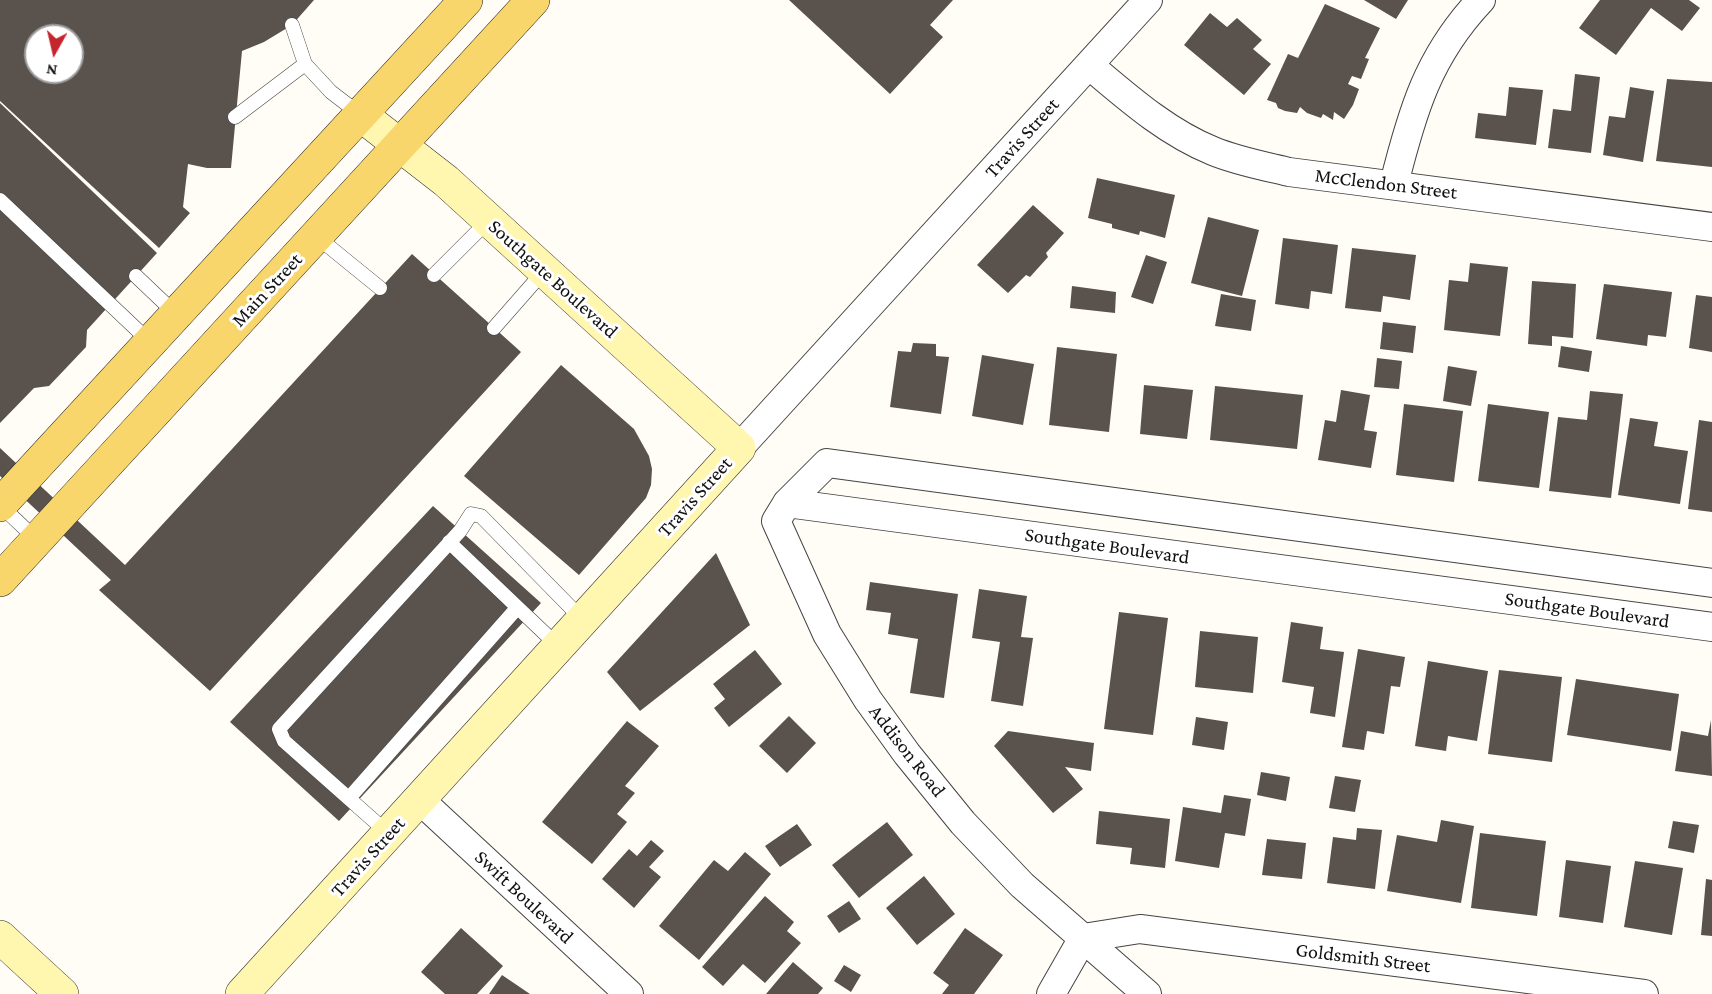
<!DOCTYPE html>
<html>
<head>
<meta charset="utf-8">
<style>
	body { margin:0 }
	#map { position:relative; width:1712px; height:994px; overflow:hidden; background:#fffdf5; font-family:"Crimson Pro",serif }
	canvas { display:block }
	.north { position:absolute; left:24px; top:24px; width:60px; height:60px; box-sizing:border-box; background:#fff; border:2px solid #a0a0a0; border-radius:50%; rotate:188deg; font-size:16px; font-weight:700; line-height:24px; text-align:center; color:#111 }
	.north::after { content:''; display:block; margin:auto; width:21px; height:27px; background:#c4262e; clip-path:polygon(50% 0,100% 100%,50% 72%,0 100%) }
</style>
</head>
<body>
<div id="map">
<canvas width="1712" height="994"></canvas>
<div class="north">N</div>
</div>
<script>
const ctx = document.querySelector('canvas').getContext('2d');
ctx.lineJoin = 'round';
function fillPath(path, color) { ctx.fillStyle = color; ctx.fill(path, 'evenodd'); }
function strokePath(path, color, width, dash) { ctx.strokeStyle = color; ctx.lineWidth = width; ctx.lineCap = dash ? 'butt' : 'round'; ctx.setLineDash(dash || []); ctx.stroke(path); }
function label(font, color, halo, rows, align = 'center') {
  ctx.font = font + ' "Crimson Pro",serif'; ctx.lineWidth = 6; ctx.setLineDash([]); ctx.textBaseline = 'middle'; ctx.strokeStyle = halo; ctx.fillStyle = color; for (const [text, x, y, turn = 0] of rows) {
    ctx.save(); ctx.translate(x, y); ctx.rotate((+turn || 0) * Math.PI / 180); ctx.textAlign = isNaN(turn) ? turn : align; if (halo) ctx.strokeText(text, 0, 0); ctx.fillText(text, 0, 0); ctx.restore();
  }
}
fillPath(new Path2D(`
	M 0,0 L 314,0 L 292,25 L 264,42 L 242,51 L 231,168 L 207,168 L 188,164 L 183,207 L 190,213 L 159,248 L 0,101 ZM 36,36 L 72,36 L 72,72 L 36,72 Z
	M 789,0 L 953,0 L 930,25 L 943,37 L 890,94 Z
	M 1364,0 L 1408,0 L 1396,19 Z
	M 1600,0 L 1689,0 L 1700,8 L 1682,31 L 1651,8 L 1616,55 L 1579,28 Z
	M 1325,4 L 1380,28 L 1365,58 L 1369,59 L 1361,79 L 1352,76 L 1348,84 L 1359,89 L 1353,105 L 1344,119 L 1334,112 L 1333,120 L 1323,114 L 1321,118 L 1307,113 L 1300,107 L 1297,113 L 1285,111 L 1278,108 L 1276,103 L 1267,100 L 1288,54 L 1298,58 Z
	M 1210,13 L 1227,27 L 1237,18 L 1262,40 L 1253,49 L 1271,64 L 1244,95 L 1184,45 Z
	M 1575,74 L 1600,77 L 1591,153 L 1548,148 L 1553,109 L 1571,111 Z
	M 1667,79 L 1712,82 L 1712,167 L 1656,161 Z
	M 1509,87 L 1543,90 L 1536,145 L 1475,138 L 1478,113 L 1506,116 Z
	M 1630,87 L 1654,91 L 1643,162 L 1603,155 L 1609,116 L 1625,118 Z
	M 0,103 L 157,253 L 87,330 L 86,347 L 49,386 L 34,388 L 0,423 Z
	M 1097,178 L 1175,195 L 1165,238 L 1140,231 L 1139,235 L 1112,228 L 1112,224 L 1088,218 Z
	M 1033,205 L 1064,233 L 1046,253 L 1048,257 L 1030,277 L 1026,275 L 1008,293 L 977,265 Z
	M 1208,217 L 1259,230 L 1242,296 L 1191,283 Z
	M 1283,238 L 1338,245 L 1332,294 L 1311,291 L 1309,309 L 1275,304 Z
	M 1352,248 L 1416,255 L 1410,300 L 1383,296 L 1381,312 L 1345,308 Z
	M 412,254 L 521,352 L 210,691 L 99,590 L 111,580 L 0,476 L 0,448 L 125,565 Z
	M 1146,255 L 1167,262 L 1153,304 L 1131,297 Z
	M 1470,263 L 1508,267 L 1500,336 L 1444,330 L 1449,280 L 1468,282 Z
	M 1532,281 L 1576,284 L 1573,338 L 1552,336 L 1552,346 L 1528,344 Z
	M 1604,284 L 1672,292 L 1666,337 L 1648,335 L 1647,346 L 1596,339 Z
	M 1072,286 L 1116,292 L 1115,313 L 1070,308 Z
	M 1221,294 L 1256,300 L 1251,331 L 1215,326 Z
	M 1696,295 L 1712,297 L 1712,352 L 1689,348 Z
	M 1383,322 L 1416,326 L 1413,353 L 1380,349 Z
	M 913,343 L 936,344 L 936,356 L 949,357 L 941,414 L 890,407 L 898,351 L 911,352 Z
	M 1561,346 L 1592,351 L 1589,372 L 1558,367 Z
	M 1057,347 L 1117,354 L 1109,432 L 1049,425 Z
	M 982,355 L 1034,364 L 1023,425 L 972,416 Z
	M 1377,358 L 1402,361 L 1399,389 L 1374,387 Z
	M 561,365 L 634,429 L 649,456 L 652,469 L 651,485 L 646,498 L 579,575 L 464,476 Z
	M 1448,366 L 1477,371 L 1471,406 L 1443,401 Z
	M 1144,385 L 1193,390 L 1187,439 L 1140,434 Z
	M 1215,386 L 1303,395 L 1297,449 L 1210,440 Z
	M 1341,390 L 1370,395 L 1364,430 L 1377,432 L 1371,468 L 1318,460 L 1325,420 L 1336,422 Z
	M 1590,391 L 1623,394 L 1611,498 L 1549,491 L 1558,417 L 1587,420 Z
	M 1404,404 L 1463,411 L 1454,482 L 1396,475 Z
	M 1488,404 L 1549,412 L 1539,488 L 1478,481 Z
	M 1630,418 L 1658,422 L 1654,446 L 1688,451 L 1680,504 L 1618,495 Z
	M 1699,420 L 1712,422 L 1712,512 L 1688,509 Z
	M 433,506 L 541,603 L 339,821 L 230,722 Z
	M 716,553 L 750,625 L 640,711 L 607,672 Z
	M 870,582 L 958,594 L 944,698 L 910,693 L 918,639 L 888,634 L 891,613 L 866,610 Z
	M 979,589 L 1027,596 L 1021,637 L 1033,638 L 1023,706 L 991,701 L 1000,642 L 972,638 Z
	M 1119,612 L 1168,618 L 1153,735 L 1104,729 Z
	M 1291,622 L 1323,627 L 1320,649 L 1344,652 L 1335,717 L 1310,713 L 1314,687 L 1282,682 Z
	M 1200,631 L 1258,637 L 1253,693 L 1195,687 Z
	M 1358,649 L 1405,657 L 1400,687 L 1391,686 L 1384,734 L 1367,731 L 1364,750 L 1342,747 Z
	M 755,650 L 782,684 L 729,727 L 714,708 L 725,699 L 713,684 Z
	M 1428,661 L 1488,671 L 1477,741 L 1448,736 L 1446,751 L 1415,746 Z
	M 1499,670 L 1562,677 L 1552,762 L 1488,754 Z
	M 1576,679 L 1679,694 L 1671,751 L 1567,735 Z
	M 789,716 L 816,743 L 787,773 L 759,746 Z
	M 1196,717 L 1228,722 L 1224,750 L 1192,745 Z
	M 1711,720 L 1712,776 L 1675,771 L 1681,731 L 1708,736 Z
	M 627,721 L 659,746 L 625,786 L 635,793 L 617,814 L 627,822 L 592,864 L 542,822 Z
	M 1008,731 L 1094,743 L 1091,771 L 1065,767 L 1083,789 L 1053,813 L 994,746 Z
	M 1261,772 L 1290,777 L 1286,801 L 1257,795 Z
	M 1335,776 L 1361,780 L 1355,812 L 1329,808 Z
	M 1224,795 L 1251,799 L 1245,836 L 1225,833 L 1219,868 L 1175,861 L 1183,807 L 1221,813 Z
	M 1099,811 L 1170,819 L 1165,868 L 1130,864 L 1132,848 L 1096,844 Z
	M 1441,820 L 1474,826 L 1461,903 L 1387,891 L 1397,835 L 1437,842 Z
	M 1673,821 L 1699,825 L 1694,853 L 1668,848 Z
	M 887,822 L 913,855 L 859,898 L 832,865 Z
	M 797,824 L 812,845 L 780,867 L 765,846 Z
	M 1357,828 L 1382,830 L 1375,889 L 1327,883 L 1333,837 L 1356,840 Z
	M 1480,833 L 1546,841 L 1537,916 L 1471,908 Z
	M 1267,839 L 1306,843 L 1302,879 L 1262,875 Z
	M 651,840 L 664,851 L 649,867 L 661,877 L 634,908 L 602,879 L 629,849 L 637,856 Z
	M 745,852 L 771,874 L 699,960 L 659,926 L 714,860 L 728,871 Z
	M 1566,860 L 1611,866 L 1603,923 L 1559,917 Z
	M 1635,861 L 1683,868 L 1672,935 L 1624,927 Z
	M 924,876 L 955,914 L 917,945 L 886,908 Z
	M 1706,879 L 1712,880 L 1712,936 L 1701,935 Z
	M 765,896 L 794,922 L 787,931 L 801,943 L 765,983 L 743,964 L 723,986 L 702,967 Z
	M 849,901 L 861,919 L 839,933 L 827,916 Z
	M 461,928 L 503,966 L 477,994 L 445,994 L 421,972 Z
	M 965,928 L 1003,955 L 974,994 L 942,994 L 949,985 L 933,973 Z
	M 793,962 L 823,988 L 818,994 L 766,994 Z
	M 844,965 L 861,975 L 851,992 L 834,981 Z
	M 502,975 L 530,994 L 489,994 Z`), '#5a524d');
const lane = new Path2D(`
	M 292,25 L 305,64 L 331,92 L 361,115
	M 235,117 L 305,64
	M 0,200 L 150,342
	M 316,236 L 380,288
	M 434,275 L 489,220
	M 136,276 L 176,314
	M 494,328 L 544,271
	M 0,505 L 37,540
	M 449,542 L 558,646
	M 350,797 L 517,608
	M 389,834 L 284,741 L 279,729 L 460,531 L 471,514 L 481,516 L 583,620`);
const street = new Path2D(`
	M 1089,65 C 1127,97 1166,132 1213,151 C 1237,161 1264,166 1289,172 L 1712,227
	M 1394,184 C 1412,112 1428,56 1481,0
	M 739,448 L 1148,0
	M 787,503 L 1712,627
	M 420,800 L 629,994
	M 1051,994 L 1083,938 L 1140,929 L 1644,994
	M 1147,994 L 1022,885 L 963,823 L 907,754 L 868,700 L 827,634 L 776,521 L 787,503 L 827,463 L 1712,583`);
const secondary = new Path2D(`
	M 0,937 L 62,994
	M 242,994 L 739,448 L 446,181 L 361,115`);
const primary = new Path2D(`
	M 0,505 L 466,0
	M 0,580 L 533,0`);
strokePath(lane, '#444', 15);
strokePath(street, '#444', 30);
strokePath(secondary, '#333', 34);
strokePath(primary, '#222', 34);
strokePath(lane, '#fff', 14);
strokePath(street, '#fff', 28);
strokePath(secondary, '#fff6b0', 33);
strokePath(primary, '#f9d66b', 33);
label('20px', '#111', '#fff', [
	["Travis Street",1022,138,-48],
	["McClendon Street",1386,184,7],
	["Southgate Boulevard",553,279,42],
	["Main Street",267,290,-47],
	["Travis Street",695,497,-48],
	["Southgate Boulevard",1107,546,8],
	["Southgate Boulevard",1587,610,8],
	["Addison Road",907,751,52],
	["Travis Street",368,857,-48],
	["Swift Boulevard",524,897,43],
	["Goldsmith Street",1363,958,7]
]);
</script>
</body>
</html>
